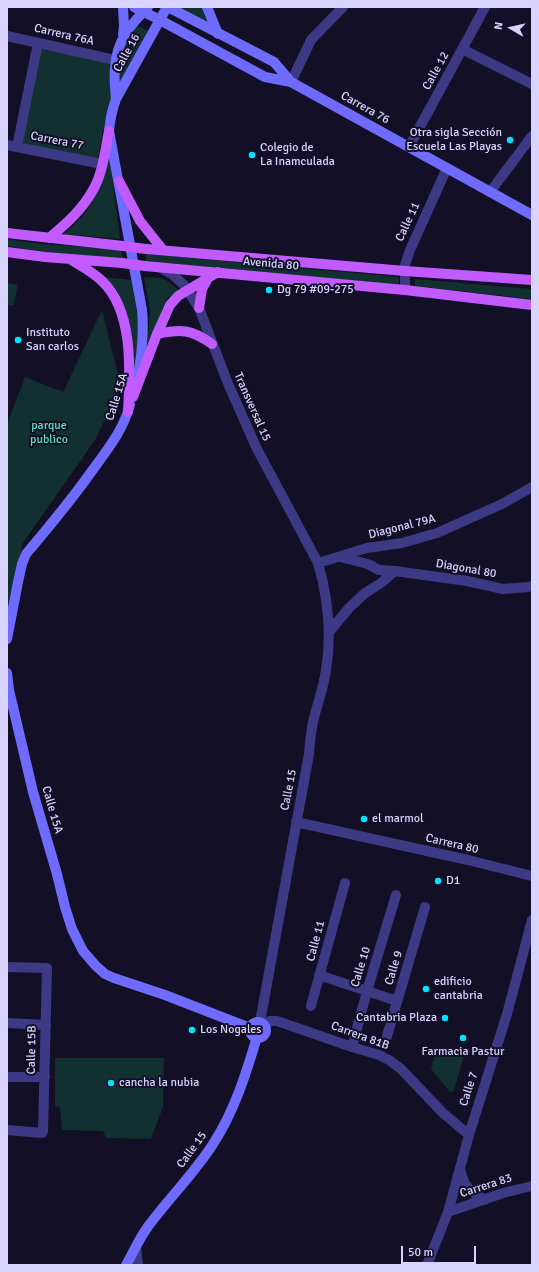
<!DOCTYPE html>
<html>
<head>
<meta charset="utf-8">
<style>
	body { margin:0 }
	#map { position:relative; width:539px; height:1272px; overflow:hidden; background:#130f26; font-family:Signika,sans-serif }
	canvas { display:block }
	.frame { position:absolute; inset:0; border:8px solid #d9d4ff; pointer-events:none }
	.north { position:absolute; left:491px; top:8px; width:40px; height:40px; -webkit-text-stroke:3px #130f26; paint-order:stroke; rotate:279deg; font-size:11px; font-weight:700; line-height:16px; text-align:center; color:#d9d4ff }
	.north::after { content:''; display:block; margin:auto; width:14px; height:18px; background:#d9d4ff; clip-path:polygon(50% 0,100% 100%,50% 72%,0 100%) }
	.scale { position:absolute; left:401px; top:1246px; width:75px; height:18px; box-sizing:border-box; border:2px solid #d9d4ff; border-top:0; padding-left:5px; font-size:12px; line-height:14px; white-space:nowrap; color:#d9d4ff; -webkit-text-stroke:3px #130f26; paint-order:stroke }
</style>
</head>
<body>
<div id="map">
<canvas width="539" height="1272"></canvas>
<div class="frame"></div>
<div class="north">N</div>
<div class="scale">50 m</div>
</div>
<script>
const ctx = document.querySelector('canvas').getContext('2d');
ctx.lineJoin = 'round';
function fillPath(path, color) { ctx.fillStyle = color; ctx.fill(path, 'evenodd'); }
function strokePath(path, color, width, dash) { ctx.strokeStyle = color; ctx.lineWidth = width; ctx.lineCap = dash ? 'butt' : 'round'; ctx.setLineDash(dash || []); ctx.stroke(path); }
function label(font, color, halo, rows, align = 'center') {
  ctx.font = font + ' Signika,sans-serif'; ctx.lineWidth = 4; ctx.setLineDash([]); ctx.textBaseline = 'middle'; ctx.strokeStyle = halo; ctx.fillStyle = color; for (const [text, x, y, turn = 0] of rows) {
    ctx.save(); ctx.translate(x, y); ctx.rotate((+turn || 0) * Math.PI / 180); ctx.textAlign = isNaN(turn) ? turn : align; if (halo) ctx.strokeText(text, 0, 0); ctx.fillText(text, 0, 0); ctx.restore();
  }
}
fillPath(new Path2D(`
	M 179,7 L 202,7 L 212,25 Z
	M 135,24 L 150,32 L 120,84 L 120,63 L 124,44 Z
	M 40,49 L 110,63 L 113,98 L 105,119 L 98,159 L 21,143 Z
	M 109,153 L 120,239 L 64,234 L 84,215 L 94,199 L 102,181 Z
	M 7,239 L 32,243 L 121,250 L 123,258 L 59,254 L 7,246 Z
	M 146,254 L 399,277 L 399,285 L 146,261 Z
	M 103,277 L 131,280 C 134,295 137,310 138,324 C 139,341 135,359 132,375 C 130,350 130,304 113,285 C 110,282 106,280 103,277 Z
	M 144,277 C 162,278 166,277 179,291 L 167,298 L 161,313 L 147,351 L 150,311 Z
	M 415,279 L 532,289 L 532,299 L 415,286 Z
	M 7,283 L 18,285 L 13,306 L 7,304 Z
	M 102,310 L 121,386 L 95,440 L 23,543 L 7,608 L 7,424 L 25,377 L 63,392 Z
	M 437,1047 L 466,1048 L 454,1091 L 450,1092 L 431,1069 Z
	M 55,1058 L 164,1058 L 163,1107 L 151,1139 L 106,1138 L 103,1131 L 62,1130 L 60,1107 L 55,1106 Z`), '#12302f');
strokePath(new Path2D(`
	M 7,36 L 115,60
	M 462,49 L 532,84
	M 291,82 L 311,40 L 343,7
	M 7,145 L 102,164
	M 17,147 L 38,43
	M 409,147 L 485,7
	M 490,192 L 532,136
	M 159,267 L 173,275 L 184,285 L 199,308 L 227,381 L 256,447 L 318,563 C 328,598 332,634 326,670 C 324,685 319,700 315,714 C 311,727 310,741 309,754 L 260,1022
	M 405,290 L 405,265 L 410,250 L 447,168
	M 340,557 L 368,564 L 379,570 L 395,571 L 467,581 L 503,589 L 528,587 L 532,586
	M 318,563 L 367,548 L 402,543 L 437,533 L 502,504 L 532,487
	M 330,631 L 349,608 L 365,593 L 381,583 L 395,571
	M 296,822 L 468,860 L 532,876
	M 7,967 L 47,968 L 43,1132 L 42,1133 L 7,1130
	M 319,975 L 397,1001
	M 311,1006 L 345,883
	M 7,1023 L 46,1025
	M 264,1025 L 270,1021 L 277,1021 L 352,1047 L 379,1055 L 389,1060 L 401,1069 L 443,1113 L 469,1135
	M 387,1036 L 425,907
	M 352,1047 L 367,991 L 396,895
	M 7,1077 L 45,1077
	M 460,1169 C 464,1187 470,1191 485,1200
	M 448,1212 L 503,1193 L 532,1186
	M 136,1247 L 138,1265
	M 427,1265 L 448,1212 L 469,1135 L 507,1014 L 532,920`), '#3d3a85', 10);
strokePath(new Path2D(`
	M 134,7 L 160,20 L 265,77 L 291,82
	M 168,7 L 274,62 L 291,82 L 532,215
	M 207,7 L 218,34
	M 123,35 L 124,26 L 123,7
	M 116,99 C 115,89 114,78 115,68 C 116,42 130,25 148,7
	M 137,379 C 142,356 144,333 142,310 L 109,131 C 110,119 112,110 116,99 L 167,7
	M 7,639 L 18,582 L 22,564 L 26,554 C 48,528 69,503 89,475 C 106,451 122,433 130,405
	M 7,673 L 9,690 L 33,792 L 57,874 L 65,907 L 72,929 L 83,951 L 96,966 L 105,974 L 114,978 L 165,995 L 250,1028
	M250 1030a8 8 0 1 1 16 0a8 8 0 1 1-16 0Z
	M 126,1265 C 133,1253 139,1239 147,1228 C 168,1199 194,1174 213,1144 C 234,1112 246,1074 257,1037`), '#6f6bff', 10);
strokePath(new Path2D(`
	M 119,181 L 140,221 L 163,250
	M 7,233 L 123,246
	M 49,238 C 66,224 82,210 93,190 C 103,173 105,150 109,131
	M 146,249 L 405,271 L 532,280
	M 7,252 L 45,257 L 122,263
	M 70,259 C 81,266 93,272 102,281 C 134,311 130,372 128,412
	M 145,266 L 405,290 L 532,305
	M 199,308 L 202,289 L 207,280
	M 157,334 C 181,329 191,329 212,344
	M 133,397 L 157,334 L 170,305 L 178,296 L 218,272`), '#c25bff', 10);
strokePath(new Path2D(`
	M 123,246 L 146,249
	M 122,263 L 145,266`), '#c25bff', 10);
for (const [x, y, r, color] of [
	[510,140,4,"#00e5ff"],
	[252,155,4,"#00e5ff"],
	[269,290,4,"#00e5ff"],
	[18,340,4,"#00e5ff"],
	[364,819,4,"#00e5ff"],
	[438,881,4,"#00e5ff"],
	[426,989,4,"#00e5ff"],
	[445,1018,4,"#00e5ff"],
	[192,1030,4,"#00e5ff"],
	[463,1038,4,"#00e5ff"],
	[111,1083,4,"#00e5ff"]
]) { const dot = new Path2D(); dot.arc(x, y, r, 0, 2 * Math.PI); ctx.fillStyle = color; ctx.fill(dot); strokePath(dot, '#130f26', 1.5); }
label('12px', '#d9d4ff', '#130f26', [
	["Carrera 76A",64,35,13],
	["Calle 16",127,53,-61],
	["Calle 12",436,71,-61],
	["Carrera 76",365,108,29],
	["Carrera 77",57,141,11],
	["Calle 11",408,222,-65],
	["Avenida 80",271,264,5],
	["Calle 15A",117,397,-73],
	["Transversal 15",252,407,66],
	["Diagonal 79A",402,527,-14],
	["Diagonal 80",466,569,10],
	["Calle 15",289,790,-79],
	["Calle 15A",52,810,74],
	["Carrera 80",452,844,13],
	["Calle 11",316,941,-75],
	["Calle 10",361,967,-73],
	["Calle 9",394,968,-73],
	["Carrera 81B",360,1036,20],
	["Calle 15B",32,1050,-89],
	["Calle 7",469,1089,-72],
	["Calle 15",192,1150,-54],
	["Carrera 83",486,1186,-18]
]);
label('12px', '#d9d4ff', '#130f26', [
	["Otra sigla Sección",502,133,"right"],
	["Escuela Las Playas",502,147,"right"],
	["Colegio de",260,148],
	["La Inamculada",260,162],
	["Dg 79 #09-275",277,290],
	["Instituto",26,333],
	["San carlos",26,347],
	["el marmol",372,819],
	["D1",446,881],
	["edificio",434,982],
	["cantabria",434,996],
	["Cantabria Plaza",437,1018,"right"],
	["Los Nogales",200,1030],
	["Farmacia Pastur",463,1052,"center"],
	["cancha la nubia",119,1083]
], 'left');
label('12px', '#5fe0c0', '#130f26', [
	["parque",49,426],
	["publico",49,440]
]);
</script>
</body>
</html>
